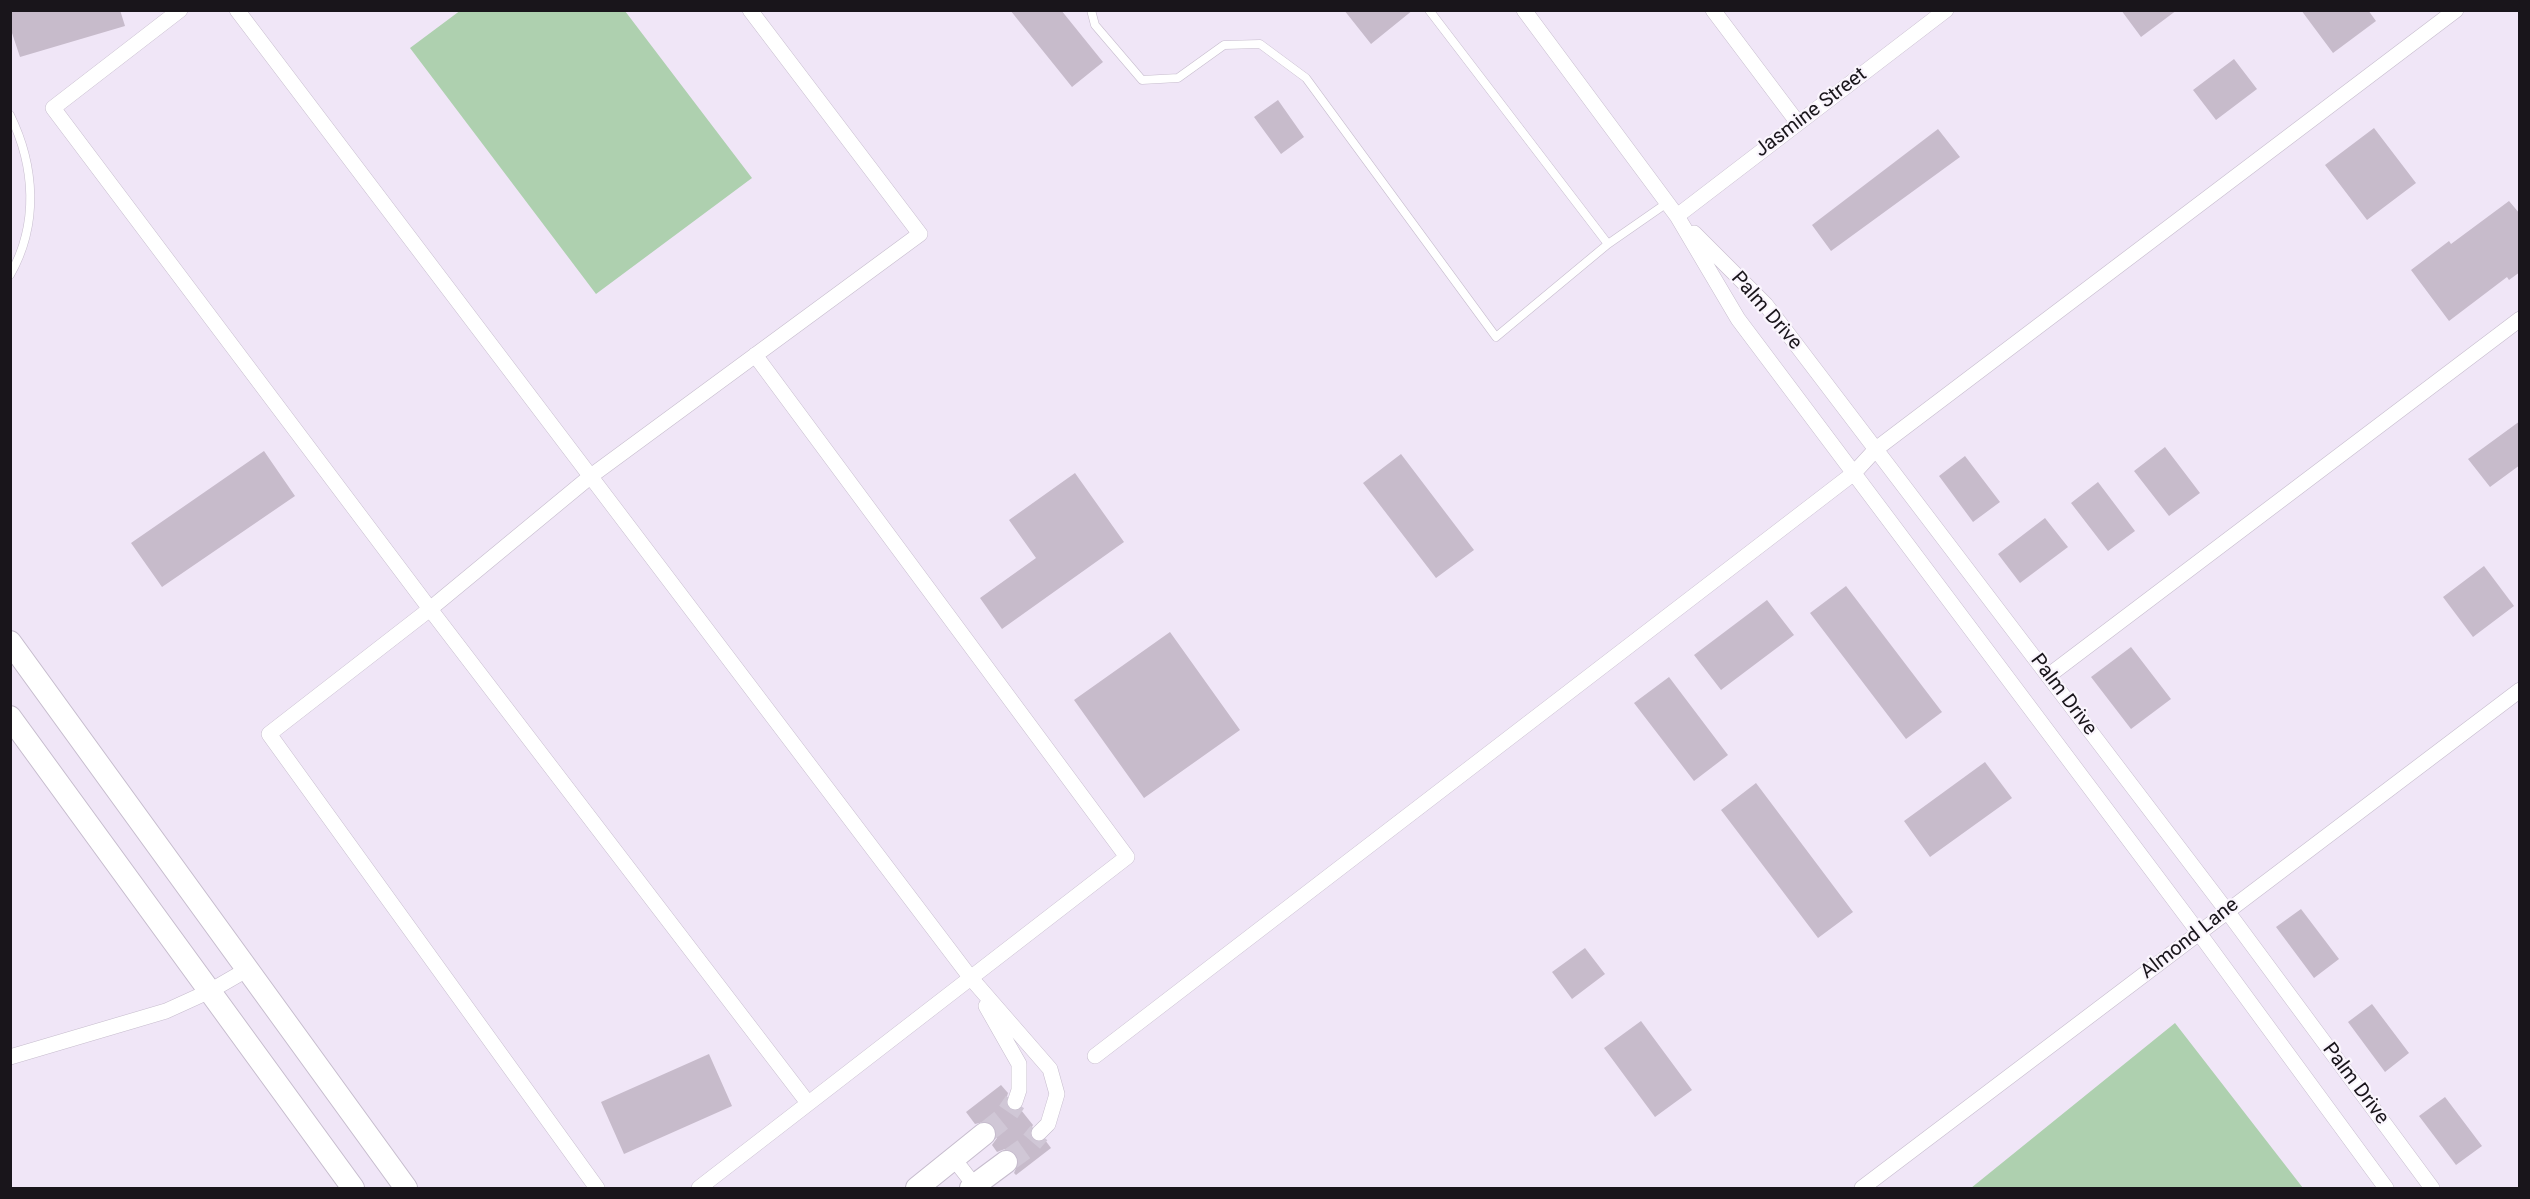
<!DOCTYPE html>
<html>
<head>
<meta charset="utf-8">
<style>
	body { margin:0 }
	#map { position:relative; width:2530px; height:1199px; overflow:hidden; background:#f0e6f7; font-family:Roboto,sans-serif }
	canvas { display:block }
	.frame { position:absolute; inset:0; border:12px solid #19151b; pointer-events:none }
</style>
</head>
<body>
<div id="map">
<canvas width="2530" height="1199"></canvas>
<div class="frame"></div>
</div>
<script>
const ctx = document.querySelector('canvas').getContext('2d');
ctx.lineJoin = 'round';
function fillPath(path, color) { ctx.fillStyle = color; ctx.fill(path, 'evenodd'); }
function strokePath(path, color, width, dash) { ctx.strokeStyle = color; ctx.lineWidth = width; ctx.lineCap = dash ? 'butt' : 'round'; ctx.setLineDash(dash || []); ctx.stroke(path); }
function label(font, color, halo, rows, align = 'center') {
  ctx.font = font + ' Roboto,sans-serif'; ctx.lineWidth = 4.5; ctx.setLineDash([]); ctx.textBaseline = 'middle'; ctx.strokeStyle = halo; ctx.fillStyle = color; for (const [text, x, y, turn = 0] of rows) {
    ctx.save(); ctx.translate(x, y); ctx.rotate((+turn || 0) * Math.PI / 180); ctx.textAlign = isNaN(turn) ? turn : align; if (halo) ctx.strokeText(text, 0, 0); ctx.fillText(text, 0, 0); ctx.restore();
  }
}
fillPath(new Path2D(`
	M 461,10 L 625,11 L 752,178 L 596,294 L 410,48 Z
	M 2175,1023 L 2303,1188 L 1971,1188 Z`), '#aed0af');
fillPath(new Path2D(`
	M 10,10 L 120,10 L 125,26 L 20,57 L 10,27 Z
	M 1010,10 L 1061,10 L 1103,62 L 1072,87 Z
	M 1344,10 L 1413,10 L 1371,44 Z
	M 2121,10 L 2177,10 L 2141,37 Z
	M 2301,10 L 2368,10 L 2376,21 L 2333,53 Z
	M 2234,59 L 2257,89 L 2216,120 L 2193,90 Z
	M 1278,100 L 1304,137 L 1281,154 L 1254,117 Z
	M 2374,128 L 2416,183 L 2367,220 L 2325,165 Z
	M 1938,129 L 1960,157 L 1831,251 L 1812,225 Z
	M 2509,201 L 2520,214 L 2520,272 L 2509,280 L 2507,277 L 2449,321 L 2411,270 L 2449,241 L 2451,244 Z
	M 2520,421 L 2520,465 L 2490,487 L 2468,459 Z
	M 2165,447 L 2200,493 L 2169,516 L 2134,471 Z
	M 264,451 L 295,496 L 162,587 L 131,543 Z
	M 1401,454 L 1474,550 L 1436,578 L 1363,483 Z
	M 1965,456 L 2000,502 L 1973,522 L 1939,476 Z
	M 1075,473 L 1124,542 L 1002,629 L 980,598 L 1036,558 L 1009,520 Z
	M 2098,482 L 2135,531 L 2108,551 L 2071,503 Z
	M 2045,518 L 2068,547 L 2020,583 L 1998,554 Z
	M 2484,566 L 2514,606 L 2473,637 L 2443,597 Z
	M 1846,586 L 1942,712 L 1906,739 L 1810,613 Z
	M 1767,600 L 1794,635 L 1721,690 L 1694,655 Z
	M 1170,632 L 1240,730 L 1144,798 L 1074,700 Z
	M 2131,647 L 2171,699 L 2131,729 L 2091,677 Z
	M 1669,677 L 1728,755 L 1694,781 L 1634,703 Z
	M 1985,762 L 2012,798 L 1930,857 L 1904,821 Z
	M 1756,783 L 1853,912 L 1818,938 L 1721,810 Z
	M 2301,909 L 2339,959 L 2314,978 L 2276,927 Z
	M 1585,948 L 1605,974 L 1572,999 L 1552,972 Z
	M 2372,1004 L 2409,1053 L 2385,1072 L 2348,1022 Z
	M 1641,1021 L 1692,1090 L 1655,1117 L 1604,1048 Z
	M 709,1054 L 732,1106 L 624,1154 L 601,1102 Z
	M 1001,1085 L 1008,1093 L 1005,1103 L 1007,1108 L 1012,1111 L 1021,1110 L 1033,1125 L 1030,1131 L 1032,1139 L 1037,1142 L 1045,1140 L 1051,1148 L 1016,1175 L 1014,1173 L 1019,1161 L 1016,1154 L 1005,1149 L 997,1152 L 992,1145 L 997,1138 L 995,1126 L 988,1121 L 975,1124 L 966,1112 Z
	M 2445,1097 L 2482,1146 L 2456,1165 L 2419,1116 Z`), '#c7bbcb');
strokePath(new Path2D(`
	M 984,1134 L 1004,1118 L 1015,1102
	M 1006,1162 L 1027,1147 L 1039,1133`), '#d0c7d6', 22, [22, 11]);
const service = new Path2D(`
	M 1091,10 L 1095,25 L 1142,80 L 1178,78 L 1224,45 L 1260,44 L 1306,78 L 1496,337 L 1608,244 L 1667,203
	M 1429,10 L 1608,244
	M 10,115 C 35,166 39,224 10,275`);
const minor = new Path2D(`
	M 180,10 L 53,108 L 430,609 L 808,1103
	M 237,10 L 970,977 L 1050,1069 L 1057,1094 L 1048,1124 L 1039,1133
	M 1524,10 L 1677,216 L 1738,319 L 2199,933 L 2386,1188
	M 1713,10 L 1798,123
	M 1677,216 L 1946,10
	M 1694,233 L 1766,305 L 2227,911 L 2432,1188
	M 2048,676 L 2520,319
	M 986,1006 L 1019,1064 L 1019,1090 L 1015,1102
	M 1095,1056 L 1854,473 L 1876,449 L 2456,10
	M 10,1057 L 166,1011 L 210,991 L 248,969
	M 954,1159 L 975,1186
	M 597,1188 L 269,734 L 430,609 L 591,476 L 920,234 L 750,10
	M 699,1188 L 1127,857 L 755,355
	M 1862,1188 L 2520,690`);
const secondary = new Path2D(`
	M 10,642 L 406,1188
	M 10,717 L 353,1188
	M 917,1188 L 984,1134
	M 971,1188 L 1006,1162`);
strokePath(service, '#c6bccd', 9);
strokePath(minor, '#c6bccd', 16);
strokePath(secondary, '#c6bccd', 24);
strokePath(service, '#fff', 8);
strokePath(minor, '#fff', 15);
strokePath(secondary, '#fff', 22);
label('20px', '#19151b', '#faf5fd', [
	["Jasmine Street",1811,113,-37],
	["Palm Drive",1766,311,49],
	["Palm Drive",2063,695,53],
	["Almond Lane",2190,939,-38],
	["Palm Drive",2355,1084,53]
]);
</script>
</body>
</html>
